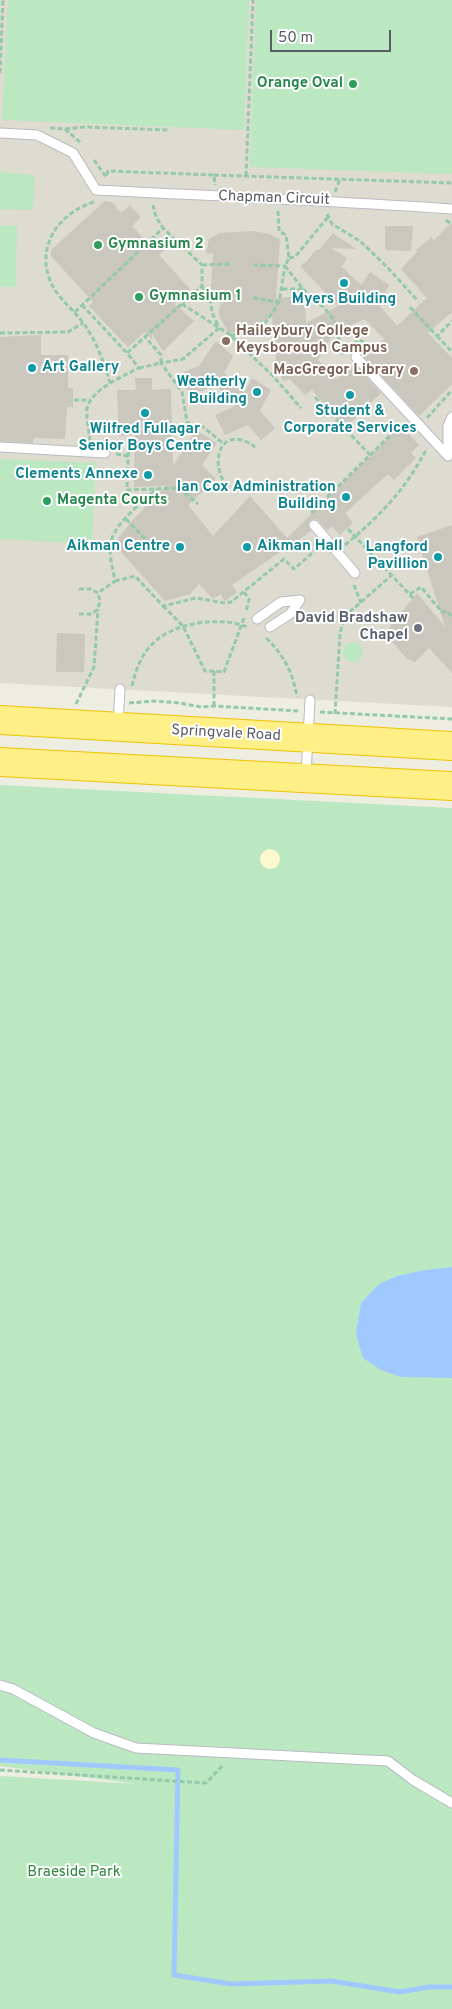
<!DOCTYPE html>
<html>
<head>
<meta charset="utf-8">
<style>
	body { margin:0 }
	#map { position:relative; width:452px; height:2009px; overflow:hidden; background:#eeede1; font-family:Overpass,sans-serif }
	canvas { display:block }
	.scale { position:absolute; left:270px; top:30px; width:121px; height:22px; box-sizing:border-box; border:2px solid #5a5d64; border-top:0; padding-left:6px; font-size:15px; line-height:18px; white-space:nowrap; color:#5a5d64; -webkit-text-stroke:4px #fff; paint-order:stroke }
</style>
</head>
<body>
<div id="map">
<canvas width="452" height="2009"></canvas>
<div class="scale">50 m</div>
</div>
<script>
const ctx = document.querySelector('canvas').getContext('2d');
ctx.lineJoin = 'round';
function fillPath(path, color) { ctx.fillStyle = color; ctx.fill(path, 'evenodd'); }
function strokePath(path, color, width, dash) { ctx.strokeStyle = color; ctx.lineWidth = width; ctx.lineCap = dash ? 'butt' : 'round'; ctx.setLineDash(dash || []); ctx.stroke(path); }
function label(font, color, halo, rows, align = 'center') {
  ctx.font = font + ' Overpass,sans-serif'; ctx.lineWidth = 4; ctx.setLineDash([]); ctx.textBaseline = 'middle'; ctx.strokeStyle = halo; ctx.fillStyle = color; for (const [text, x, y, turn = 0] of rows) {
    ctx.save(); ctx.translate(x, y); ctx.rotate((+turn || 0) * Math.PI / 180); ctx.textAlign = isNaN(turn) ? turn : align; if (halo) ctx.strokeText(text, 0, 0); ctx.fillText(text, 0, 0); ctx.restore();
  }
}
fillPath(new Path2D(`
	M 0,0 L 452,0 L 452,707 L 0,683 Z`), '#dedcd0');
fillPath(new Path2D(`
	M 8,0 L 249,0 L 244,130 L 2,120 Z
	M 256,0 L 452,0 L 452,174 L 250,167 Z
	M 0,172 L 35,175 L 33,210 L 0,209 Z
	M 0,225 L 17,226 L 16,287 L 0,287 Z
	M 0,459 L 96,463 L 92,544 L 0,539 Z
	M343 652a10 10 0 1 1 20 0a10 10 0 1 1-20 0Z
	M 0,785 L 452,808 L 452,2009 L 0,2009 L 0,1776 L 138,1784 L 0,1766 Z`), '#bbe8c1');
fillPath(new Path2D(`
	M260 859a10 10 0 1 1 20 0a10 10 0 1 1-20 0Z`), '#fdf8cd');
fillPath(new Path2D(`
	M 452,1267 L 452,1378 L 401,1377 L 381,1370 L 363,1358 L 356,1334 L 361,1303 L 379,1284 L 397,1276 L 425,1270 Z`), '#a0caff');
strokePath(new Path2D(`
	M 0,1760 L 178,1770 L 174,1975 L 231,1984 L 331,1981 L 400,1992 L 429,1987 L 452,1987`), '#a0caff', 5);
fillPath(new Path2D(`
	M 105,201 L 112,202 L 121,213 L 130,205 L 141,217 L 132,226 L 150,245 L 158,238 L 168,247 L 159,255 L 190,289 L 174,304 L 194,321 L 163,351 L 152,334 L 152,339 L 145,332 L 128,347 L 89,306 L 93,302 L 51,256 L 51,250 Z
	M 452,222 L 452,312 L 428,333 L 452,358 L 452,384 L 419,416 L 364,357 L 384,339 L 365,319 L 334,333 L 318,360 L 337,379 L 354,364 L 381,393 L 346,427 L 312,390 L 305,395 L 289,379 L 283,381 L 274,361 L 276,360 L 272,316 L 252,330 L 229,333 L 220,318 L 219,312 L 223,292 L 211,291 L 213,254 L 206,253 L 209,239 L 220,233 L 254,231 L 269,234 L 280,239 L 276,298 L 304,296 L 306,323 L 338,306 L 300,266 L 306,262 L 317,249 L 319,250 L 333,233 L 356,249 L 331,248 L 347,258 L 342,267 L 361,285 L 370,272 L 389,285 L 379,305 L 397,326 L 427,298 L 401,269 L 418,251 L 415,251 L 431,237 L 434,240 Z
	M 385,226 L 413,226 L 411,251 L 385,250 Z
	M 41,335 L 41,355 L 68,355 L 68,388 L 73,388 L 73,407 L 67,407 L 65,439 L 33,438 L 33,443 L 0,441 L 0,337 Z
	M 216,341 L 233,356 L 224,373 L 244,393 L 252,378 L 271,390 L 260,411 L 275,428 L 261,440 L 248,425 L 225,435 L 215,415 L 235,406 L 216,385 L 191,395 L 179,377 L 188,377 L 184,372 L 199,366 Z
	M 135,378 L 152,378 L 152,390 L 171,389 L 173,466 L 196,430 L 217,443 L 202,465 L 216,479 L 188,505 L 213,536 L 250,496 L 287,538 L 401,426 L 419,445 L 411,453 L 416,458 L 394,480 L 388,474 L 345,513 L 353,523 L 340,535 L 332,526 L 327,530 L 317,519 L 310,520 L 308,526 L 311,531 L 284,551 L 283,550 L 232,585 L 237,592 L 225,601 L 221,594 L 213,599 L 199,584 L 190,594 L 165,601 L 114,544 L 131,522 L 166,486 L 134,487 L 135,435 L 119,436 L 117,390 L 136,390 Z
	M 452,525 L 452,673 L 429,648 L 415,662 L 406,658 L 390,639 L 389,628 L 417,593 L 445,627 L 417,537 Z
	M 57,633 L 85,634 L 84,672 L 56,672 Z`), '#c9c7be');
const lane = new Path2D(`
	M 0,133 L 37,135 L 73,153 L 96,190 C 215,196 334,201 452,209
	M 356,357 L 448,456
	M 0,447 L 105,453
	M 448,456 L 448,426 L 452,417
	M 314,525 L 355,573
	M 257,619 L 281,602 L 300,600
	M 270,627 L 290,614 L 300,600
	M 118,723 L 120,689
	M 306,775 L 310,700
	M 0,1685 L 13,1689 L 94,1733 L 136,1748 L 388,1761 L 413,1780 L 452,1803`);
const highway = new Path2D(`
	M 0,720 L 452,746
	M 0,762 L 452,786`);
strokePath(lane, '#b9bbc2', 11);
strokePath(highway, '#efc200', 30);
strokePath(new Path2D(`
	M 0,73 L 3,0
	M 50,128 L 65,129 L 81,143
	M 65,129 L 84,127 L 170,130
	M 94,160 L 106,177 L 108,171 L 214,175 L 215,185
	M 214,175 L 452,183
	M 246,176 L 253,0
	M 335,192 L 340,179
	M 94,202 C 58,213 34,248 52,285 C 61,302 79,314 88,330 C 98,346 105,365 110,383
	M 278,211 L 279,231 L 286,235 L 289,258 L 285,266 L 303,289 L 281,289
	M 327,214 L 332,224 L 360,241 L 388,268 L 417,300
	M 446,220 L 452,225
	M 289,258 L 295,257 L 328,217
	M 202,265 L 232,264
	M 202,286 L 210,298 L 212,313 L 219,327
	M 303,289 C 315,300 333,312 337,329 C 339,338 340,347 343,356
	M 210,298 L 233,295
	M 253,298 L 279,302 L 285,266 L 254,265
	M 182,304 L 229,334 L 273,376 L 301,408
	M 82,305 L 127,353
	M 410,307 L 437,336 L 452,321
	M 75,312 L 163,228 L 156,217 L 153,205
	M 219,328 L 183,359 L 161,363 L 182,392 L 187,422 L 194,426 L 203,427 L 224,444
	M 0,333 L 68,332 L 83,323
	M 230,335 C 260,335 265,325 279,302
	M 437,336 L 452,352
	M 339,344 L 352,345 L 359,340 L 369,345
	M 139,368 L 161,363 L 161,355 L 145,337
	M 74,400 L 90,400
	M 427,418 L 452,390
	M 129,437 L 127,490 L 179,488 L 198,504
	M 90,441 C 89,431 86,419 87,409 C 90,390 123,376 139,368 L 127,353 L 202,286 L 202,265 L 163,228
	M 116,454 L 128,456
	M 370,455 L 402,424
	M 223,480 C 212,460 220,430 247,442 C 251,444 254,445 256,449
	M 311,513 L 370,455 L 314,396
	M 126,519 L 153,547
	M 348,529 L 414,599
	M 345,545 C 380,516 406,489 427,448
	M 115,581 L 135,576 L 163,606 L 196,598 L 225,603 L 231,602 L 284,559 L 294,569 L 319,547
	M 354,585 L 361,603
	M 79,589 L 91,589 L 98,593 L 115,581 C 113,568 107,550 112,538 C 118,521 143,502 156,489
	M 244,592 L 249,599 L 246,612
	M 410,594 L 421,587 L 442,612 L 447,611 L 452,617
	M 163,606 L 183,626 L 205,671 L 214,671
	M 79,614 L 92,614 L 98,609 L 100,601 L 98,593
	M 266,638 C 284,655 293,673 297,697
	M 132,686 C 135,673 139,661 147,650 C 164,627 199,620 225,622 C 233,622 241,625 248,627
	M 129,703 L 154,701 L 180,703 L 201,707 L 214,706 L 299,711
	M 76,704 L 94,667 L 98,609
	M 214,706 L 214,671 L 224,672 L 244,618
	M 320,712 L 452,719
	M 335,714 L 340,633 L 345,616 L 392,575
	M 0,1770 L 206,1783 L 223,1765`), '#94c9aa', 3, [5, 2.5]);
strokePath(lane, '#fff', 9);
strokePath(highway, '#ffef87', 28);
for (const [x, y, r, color] of [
	[353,84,5,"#2e9e5b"],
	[98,245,5,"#2e9e5b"],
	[344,283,5,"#0f9aa8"],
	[139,297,5,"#2e9e5b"],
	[226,341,5,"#8d6e63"],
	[32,368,5,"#0f9aa8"],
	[414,371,5,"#8d6e63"],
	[257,392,5,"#0f9aa8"],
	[350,395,5,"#0f9aa8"],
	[145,413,5,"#0f9aa8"],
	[148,475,5,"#0f9aa8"],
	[346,497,5,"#0f9aa8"],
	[47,501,5,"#2e9e5b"],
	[180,547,5,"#0f9aa8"],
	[247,547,5,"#0f9aa8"],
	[438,557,5,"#0f9aa8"],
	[418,628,5,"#6b7280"]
]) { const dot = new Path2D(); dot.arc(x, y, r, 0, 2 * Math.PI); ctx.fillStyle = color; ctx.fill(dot); strokePath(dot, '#fff', 2); }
label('bold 15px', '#27864d', '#fff', [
	["Orange Oval",343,84,"right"],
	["Gymnasium 2",108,245],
	["Gymnasium 1",149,297],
	["Magenta Courts",57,501]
], 'left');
label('15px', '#5a5d64', '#fff', [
	["Chapman Circuit",274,199,2],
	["Springvale Road",226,734,3]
]);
label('bold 15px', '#0d838f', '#fff', [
	["Myers Building",344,300,"center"],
	["Art Gallery",42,368,"left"],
	["Weatherly",247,383],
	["Building",247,400],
	["Student &",350,412,"center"],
	["Corporate Services",350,429,"center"],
	["Wilfred Fullagar",145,430,"center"],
	["Senior Boys Centre",145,447,"center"],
	["Clements Annexe",138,475],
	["Ian Cox Administration",336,488],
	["Building",336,505],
	["Aikman Centre",170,547],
	["Aikman Hall",257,547,"left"],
	["Langford",428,548],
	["Pavillion",428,565]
], 'right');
label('bold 15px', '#785e54', '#fff', [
	["Haileybury College",236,332],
	["Keysborough Campus",236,349],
	["MacGregor Library",404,371,"right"]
], 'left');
label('bold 15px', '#5b616d', '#fff', [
	["David Bradshaw",408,619],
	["Chapel",408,636]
], 'right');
label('15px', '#2e873d', '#fff', [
	["Braeside Park",74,1873]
]);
</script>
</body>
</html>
